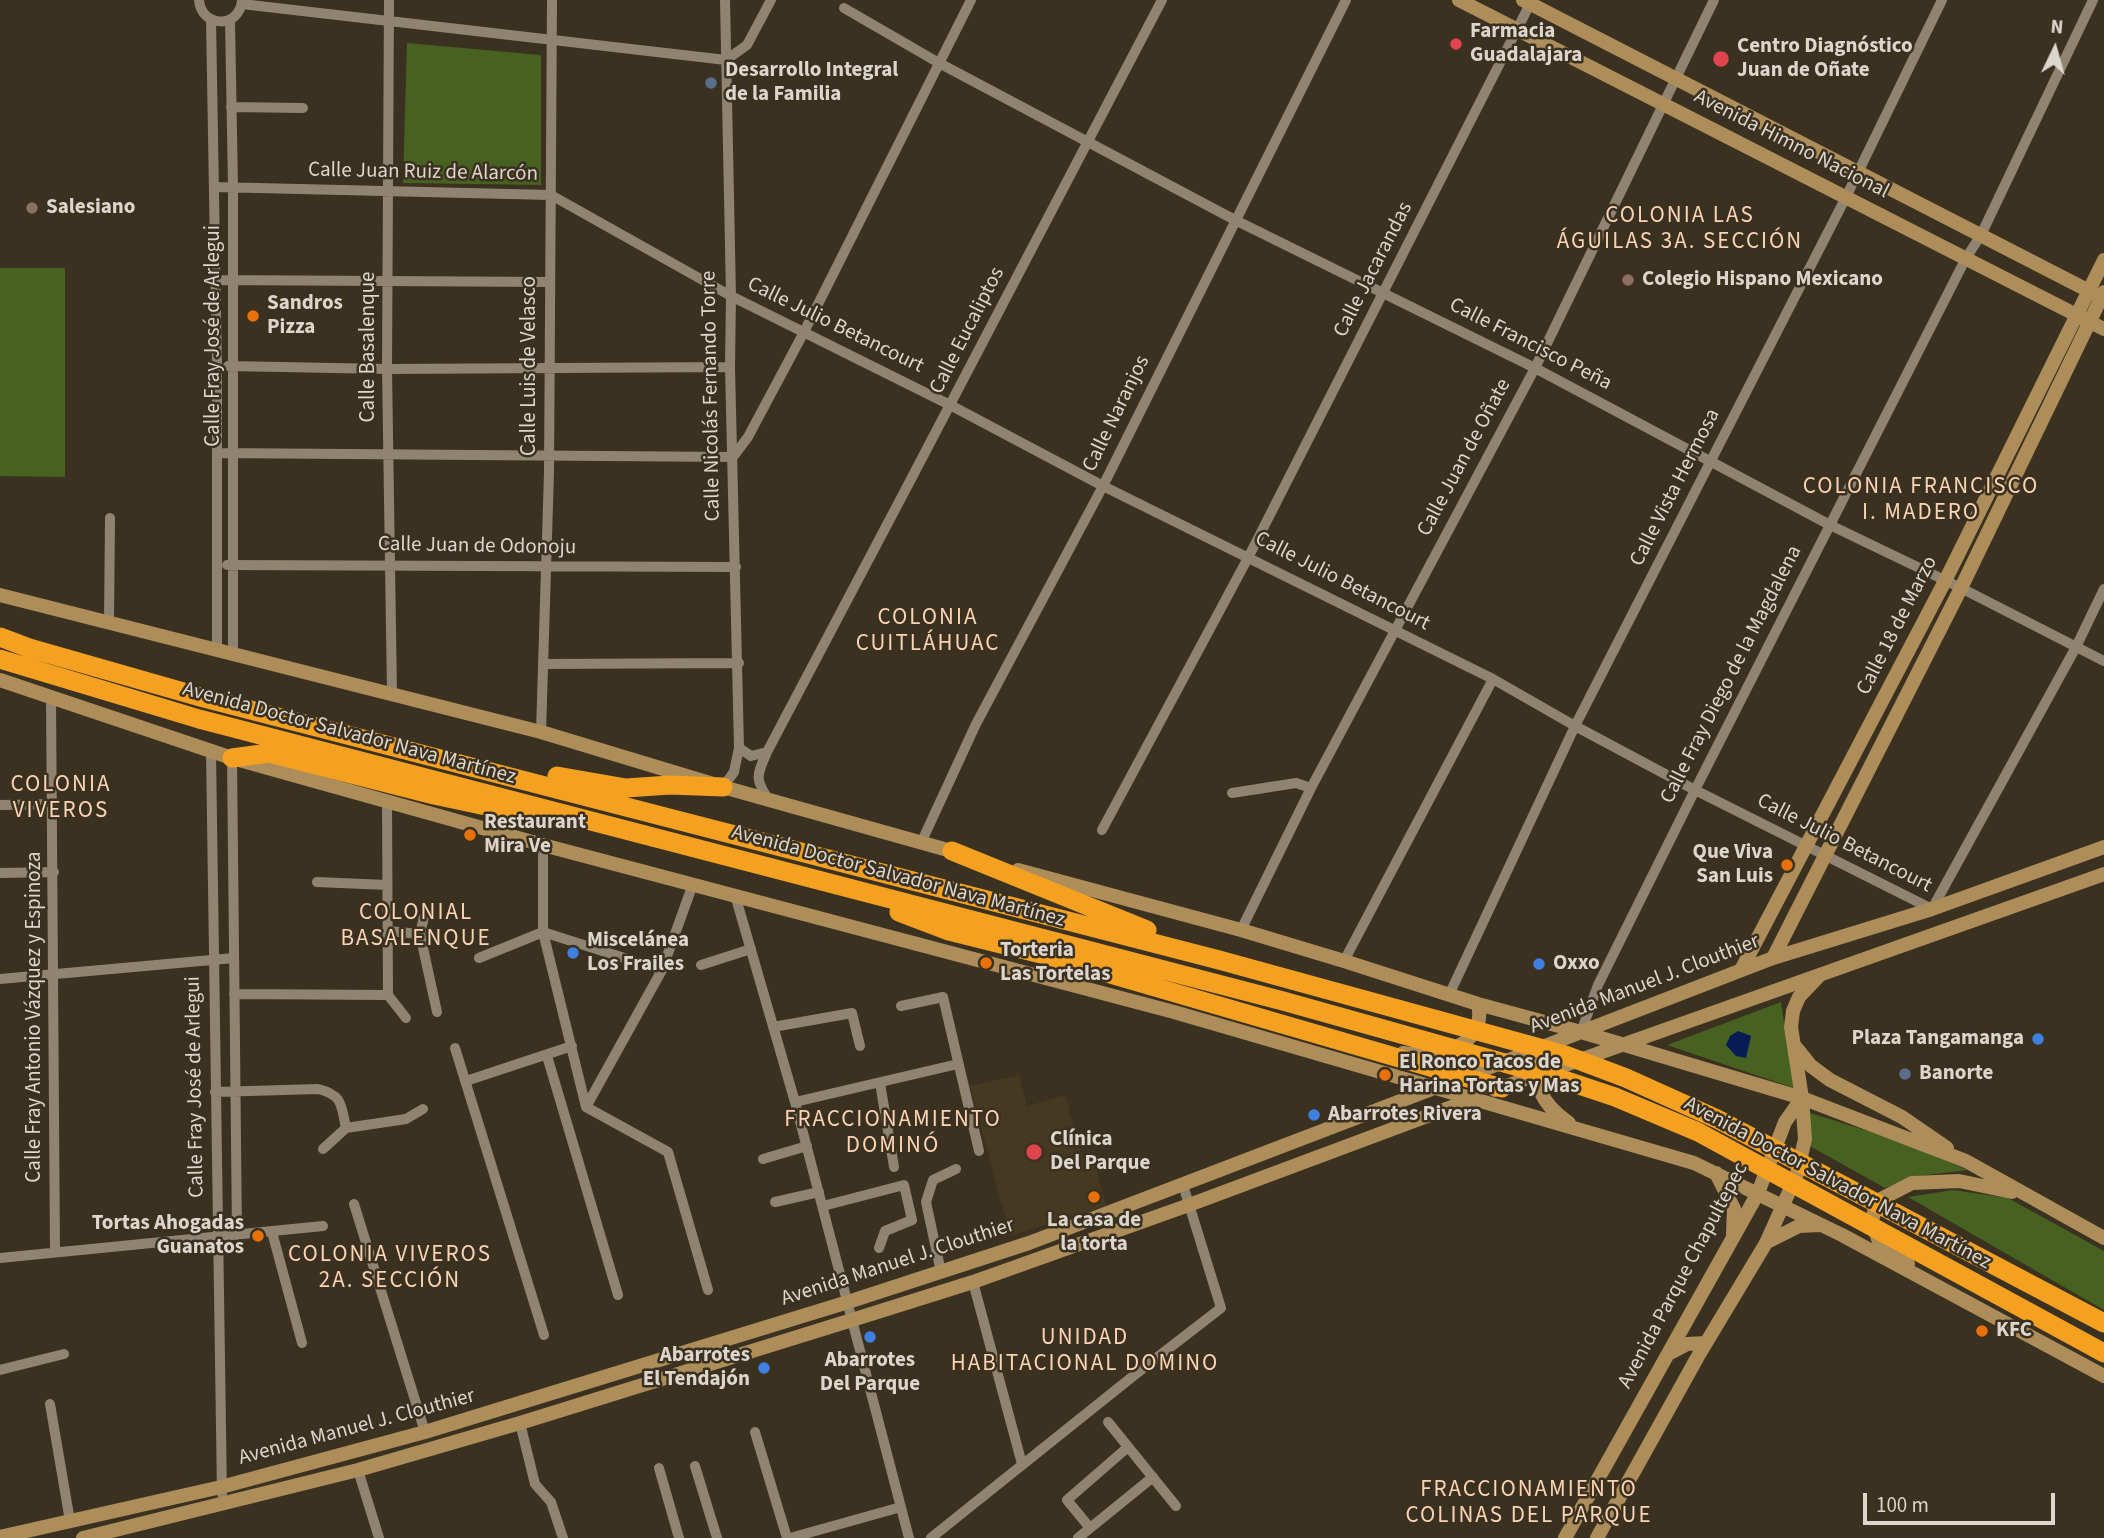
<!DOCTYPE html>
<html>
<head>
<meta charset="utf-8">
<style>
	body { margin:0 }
	#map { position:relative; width:2104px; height:1538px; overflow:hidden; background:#3b3120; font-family:"Source Sans 3",sans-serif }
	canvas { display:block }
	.north { position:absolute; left:2020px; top:14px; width:70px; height:70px; -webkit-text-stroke:5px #3b3120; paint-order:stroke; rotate:5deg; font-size:19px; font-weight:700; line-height:28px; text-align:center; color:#dcd6cc }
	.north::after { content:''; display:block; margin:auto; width:24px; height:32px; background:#dcd6cc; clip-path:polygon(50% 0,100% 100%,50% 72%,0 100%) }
	.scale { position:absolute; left:1863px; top:1493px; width:192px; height:32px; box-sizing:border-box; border:4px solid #dcd6cc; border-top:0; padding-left:9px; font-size:21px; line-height:24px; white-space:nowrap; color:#dcd6cc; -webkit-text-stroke:5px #3b3120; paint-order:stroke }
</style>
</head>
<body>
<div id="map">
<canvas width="2104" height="1538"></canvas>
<div class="north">N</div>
<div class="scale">100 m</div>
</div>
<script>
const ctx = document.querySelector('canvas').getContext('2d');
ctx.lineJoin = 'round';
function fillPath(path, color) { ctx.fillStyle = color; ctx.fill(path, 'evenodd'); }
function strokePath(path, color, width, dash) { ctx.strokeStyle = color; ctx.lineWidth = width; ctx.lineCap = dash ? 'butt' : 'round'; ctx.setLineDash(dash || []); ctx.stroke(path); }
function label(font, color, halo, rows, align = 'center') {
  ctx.font = font + ' "Source Sans 3",sans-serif'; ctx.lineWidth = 5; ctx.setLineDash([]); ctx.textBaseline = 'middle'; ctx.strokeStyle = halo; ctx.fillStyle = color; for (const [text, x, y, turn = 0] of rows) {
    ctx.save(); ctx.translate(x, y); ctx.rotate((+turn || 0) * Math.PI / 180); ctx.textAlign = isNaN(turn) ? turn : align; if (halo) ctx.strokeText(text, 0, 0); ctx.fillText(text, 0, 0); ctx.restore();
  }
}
fillPath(new Path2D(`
	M 1019,1075 L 1027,1106 L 1065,1095 L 1083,1160 L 1095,1163 L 1106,1206 L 1010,1236 L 970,1086 Z`), '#463922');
fillPath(new Path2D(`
	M 407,43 L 541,55 L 541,185 L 403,183 Z
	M 0,268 L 65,268 L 65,477 L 0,476 Z
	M 1781,1002 L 1794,1088 L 1667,1045 Z
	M 1810,1113 L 1888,1137 L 1968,1170 L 1917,1176 L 1885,1188 L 1808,1145 Z
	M 1953,1190 L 2008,1198 L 2104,1251 L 2104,1310 L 1908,1197 Z`), '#476120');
fillPath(new Path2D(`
	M 1738,1031 L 1751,1036 L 1746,1058 L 1736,1056 L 1726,1045 L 1730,1036 Z`), '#071c55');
strokePath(new Path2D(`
	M 199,0 C 201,28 240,29 242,0
	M 389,0 L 387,369 L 392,694
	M 242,4 L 726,60 L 747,45 L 771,0
	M 844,8 L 939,63 L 1235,220 L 1535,368 L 1830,525 L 1961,588 L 2104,661
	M 211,20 L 217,366 L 217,649
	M 230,20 L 233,188 L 233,653
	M 231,107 L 303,108
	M 215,187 L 551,195 L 731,296 L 952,406 L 1103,486 L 1493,679 L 1575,726 L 1695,790 L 1932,909 L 2076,647 L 2104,589
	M 215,280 L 549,282
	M 228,366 L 387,369 L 730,367
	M 217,453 L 733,457 L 748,437 L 804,332 L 971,0
	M 227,565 L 736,567
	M 109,621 L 110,518
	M 545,664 L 739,663
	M 51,698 L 55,1252
	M 541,732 L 549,472 L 552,0
	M 739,748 L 751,756 L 767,752
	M 211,752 L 222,1494
	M 232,758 L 237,1235
	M 723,787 L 734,772 L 739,748 L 730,367 L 731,296 L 725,0
	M 1232,793 L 1296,783 L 1311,788
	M 769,800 C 754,779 757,775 767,752 C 900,502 1030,251 1162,0
	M 387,801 L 388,995
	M 0,805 L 53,804
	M 1102,830 L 1249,556 L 1532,0
	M 921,843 L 976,724 L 1103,486 L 1346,0
	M 543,845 L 543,932 L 586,1107
	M 0,873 L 54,872
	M 317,882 L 387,885
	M 735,895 L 795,1102 L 909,1538
	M 424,917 L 420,934 L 437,1012
	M 1241,930 L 1311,788 L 1535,368 L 1714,0
	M 388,931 L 420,934
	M 479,958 L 543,932 L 662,970
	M 1344,961 L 1493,679
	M 701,965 L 751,949
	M 0,979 L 234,958
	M 234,994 L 388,995
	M 388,995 L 406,1018
	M 1449,995 L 1575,726 L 1846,197 L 1942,0
	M 901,1006 L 943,997 L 979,1151
	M 773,1027 L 852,1013 L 860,1046
	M 1581,1032 L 1598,985 L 1695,790 L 1966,258 L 1981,235 L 2093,0
	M 455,1048 L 544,1335
	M 547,1056 L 618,1295
	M 466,1081 L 572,1046
	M 880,1083 L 894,1167
	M 215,1092 L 318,1089 C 343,1095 341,1105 346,1128
	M 795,1102 L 958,1064
	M 586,1107 L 662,970 L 693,884
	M 586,1107 L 668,1152 L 708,1290
	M 323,1149 L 346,1128 L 406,1119 L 423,1109
	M 763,1159 L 807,1146
	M 775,1202 L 819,1192
	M 354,1204 L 425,1432
	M 823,1206 L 904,1185 L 912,1220 L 885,1231 L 879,1248
	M 272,1232 L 302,1343
	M 0,1258 L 323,1226
	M 941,1272 L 926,1202 L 933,1180 L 956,1169
	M 973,1282 L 1022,1464
	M 0,1370 L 64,1354
	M 50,1404 L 70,1521
	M 1108,1422 L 1176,1506
	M 520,1423 L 535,1484 L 551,1502 L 563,1538
	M 755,1432 L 787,1538
	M 695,1466 L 717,1538
	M 659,1468 L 679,1538
	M 358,1470 L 379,1538
	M 1090,1528 L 1067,1500 L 1128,1447
	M 790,1538 L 901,1507
	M 931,1538 L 1137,1373 L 1221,1308 L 1183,1185
	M 1078,1538 L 1153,1477`), '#8f8471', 10);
strokePath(new Path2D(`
	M 1459,0 L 2104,329
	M 1523,0 L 2095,294
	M 0,595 L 541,732 L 723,787 L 962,854
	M 0,680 L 232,758 L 543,845 L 1174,1012 L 1694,1163 L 1842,1235 L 2104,1376
	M 1018,870 L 1241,930 L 1344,961 L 1478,1004 L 1581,1032 L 1802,1098 L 1966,1161 L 2104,1238
	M 1773,958 L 1961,588 L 2104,292
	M 1741,970 L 1945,581 L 2104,260
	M 1794,1045 L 1811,1066 L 1830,1080 L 1902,1117 L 1947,1148
	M 1536,1048 C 1536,1084 1537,1101 1569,1123
	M 1403,1053 C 1435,1059 1488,1047 1478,1004
	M 1462,1078 L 1773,958 L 1932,909 L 2104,847
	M 1495,1090 L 2104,874
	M 1716,1173 L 1734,1209 L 1733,1234
	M 1767,1242 L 1799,1226 L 1820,1225
	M 1908,1264 L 1878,1239 L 1872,1221 L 1875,1208 L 1881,1199 L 1912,1183 L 1959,1181 L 2012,1192
	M 1668,1354 L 1687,1344 L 1706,1343
	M 0,1537 L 221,1487 L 425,1432 L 848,1302 L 1029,1243 L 1437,1087
	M 83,1538 L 358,1470 L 520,1423 L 852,1320 L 973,1282 L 1189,1205 L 1473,1099
	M 1565,1538 L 1758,1193 L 1785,1122 L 1802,1098
	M 1597,1538 L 1697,1358 L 1766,1243 L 1797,1174 L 1805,1139 L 1802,1098 L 1791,1027 L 1793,1011 L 1799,997 L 1819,976`), '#ad8d59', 14);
strokePath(new Path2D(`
	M 0,637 L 29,648 L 204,698 L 1219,960 L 1565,1055 L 1626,1078 L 1717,1119 L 2104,1323
	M 0,659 L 199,719 L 1283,1001 L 1558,1078 L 1615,1097 L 1698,1132 L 2104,1353
	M 232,758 L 269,753 L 434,795 L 528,815
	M 557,776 L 626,788 L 670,785 L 723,787
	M 952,851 L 1147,930
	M 899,912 L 949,931 L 1041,954 L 1502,1088`), '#f4a122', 19);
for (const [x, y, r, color] of [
	[1456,44,7,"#e0444e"],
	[1721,59,9,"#e0444e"],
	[711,83,7,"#5c6f8a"],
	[32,208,7,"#8d6e63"],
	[1628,280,7,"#8d6e63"],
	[253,316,7,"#e8710a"],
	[470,835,7,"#e8710a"],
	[1787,865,7,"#e8710a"],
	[573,953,7,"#3f7fe0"],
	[986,963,7,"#e8710a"],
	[1539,964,7,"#3f7fe0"],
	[2038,1039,7,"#3f7fe0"],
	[1905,1074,7,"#5c6f8a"],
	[1385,1075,7,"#e8710a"],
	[1314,1115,7,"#3f7fe0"],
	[1034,1152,9,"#e0444e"],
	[1094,1197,7,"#e8710a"],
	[258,1236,7,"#e8710a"],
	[1982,1331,7,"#e8710a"],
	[870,1337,7,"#3f7fe0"],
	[764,1368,7,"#3f7fe0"]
]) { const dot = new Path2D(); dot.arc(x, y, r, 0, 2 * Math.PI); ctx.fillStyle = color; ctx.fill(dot); strokePath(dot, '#3b3120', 2.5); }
label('bold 21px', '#dcd6cc', '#3b3120', [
	["Farmacia",1470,32],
	["Guadalajara",1470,56],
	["Centro Diagnóstico",1737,47],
	["Juan de Oñate",1737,71],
	["Desarrollo Integral",725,71],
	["de la Familia",725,95],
	["Salesiano",46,208],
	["Colegio Hispano Mexicano",1642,280],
	["Sandros",267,304],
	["Pizza",267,328],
	["Restaurant",484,823],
	["Mira Ve",484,847],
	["Que Viva",1773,853,"right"],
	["San Luis",1773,877,"right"],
	["Miscelánea",587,941],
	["Los Frailes",587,965],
	["Torteria",1000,951],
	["Las Tortelas",1000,975],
	["Oxxo",1553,964],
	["Plaza Tangamanga",2024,1039,"right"],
	["El Ronco Tacos de",1399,1063],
	["Harina Tortas y Mas",1399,1087],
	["Banorte",1919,1074],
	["Abarrotes Rivera",1328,1115],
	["Clínica",1050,1140],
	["Del Parque",1050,1164],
	["La casa de",1094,1221,"center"],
	["la torta",1094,1245,"center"],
	["Tortas Ahogadas",244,1224,"right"],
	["Guanatos",244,1248,"right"],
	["KFC",1996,1331],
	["Abarrotes",750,1356,"right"],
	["El Tendajón",750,1380,"right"],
	["Abarrotes",870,1361,"center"],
	["Del Parque",870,1385,"center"]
], 'left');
label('21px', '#dcd6cc', '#3b3120', [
	["Avenida Himno Nacional",1791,145,27],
	["Calle Juan Ruiz de Alarcón",423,173,1],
	["Calle Jacarandas",1374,270,-63],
	["Calle Julio Betancourt",835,326,26],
	["Calle Eucaliptos",968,331,-63],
	["Calle Fray José de Arlegui",214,336,-90],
	["Calle Francisco Peña",1530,345,27],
	["Calle Basalenque",369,347,-90],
	["Calle Luis de Velasco",530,366,-90],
	["Calle Nicolás Fernando Torre",712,396,-91],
	["Calle Naranjos",1117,414,-64],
	["Calle Juan de Oñate",1465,458,-62],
	["Calle Vista Hermosa",1676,488,-63],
	["Calle Juan de Odonoju",477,547,1],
	["Calle Julio Betancourt",1342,582,27],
	["Calle 18 de Marzo",1898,626,-63],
	["Calle Fray Diego de la Magdalena",1732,675,-63],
	["Avenida Doctor Salvador Nava Martínez",349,734,15],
	["Calle Julio Betancourt",1844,844,27],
	["Avenida Doctor Salvador Nava Martínez",898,877,15],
	["Avenida Manuel J. Clouthier",1645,985,-21],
	["Calle Fray Antonio Vázquez y Espinoza",35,1017,-90],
	["Calle Fray José de Arlegui",196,1087,-91],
	["Avenida Doctor Salvador Nava Martínez",1837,1184,28],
	["Avenida Manuel J. Clouthier",898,1263,-18],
	["Avenida Parque Chapultepec",1684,1276,-62],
	["Avenida Manuel J. Clouthier",357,1428,-15]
]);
ctx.letterSpacing = '2px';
label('23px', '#fbd3b5', '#3b3120', [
	["COLONIA LAS",1680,217],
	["ÁGUILAS 3A. SECCIÓN",1680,243],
	["COLONIA FRANCISCO",1921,488],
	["I. MADERO",1921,514],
	["COLONIA",928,619],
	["CUITLÁHUAC",928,645],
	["COLONIA",61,786],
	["VIVEROS",61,812],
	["COLONIAL",416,914],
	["BASALENQUE",416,940],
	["FRACCIONAMIENTO",893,1121],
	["DOMINÓ",893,1147],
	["COLONIA VIVEROS",390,1256],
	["2A. SECCIÓN",390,1282],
	["UNIDAD",1085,1339],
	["HABITACIONAL DOMINO",1085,1365],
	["FRACCIONAMIENTO",1529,1491],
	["COLINAS DEL PARQUE",1529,1517]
]);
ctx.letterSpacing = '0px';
</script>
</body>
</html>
